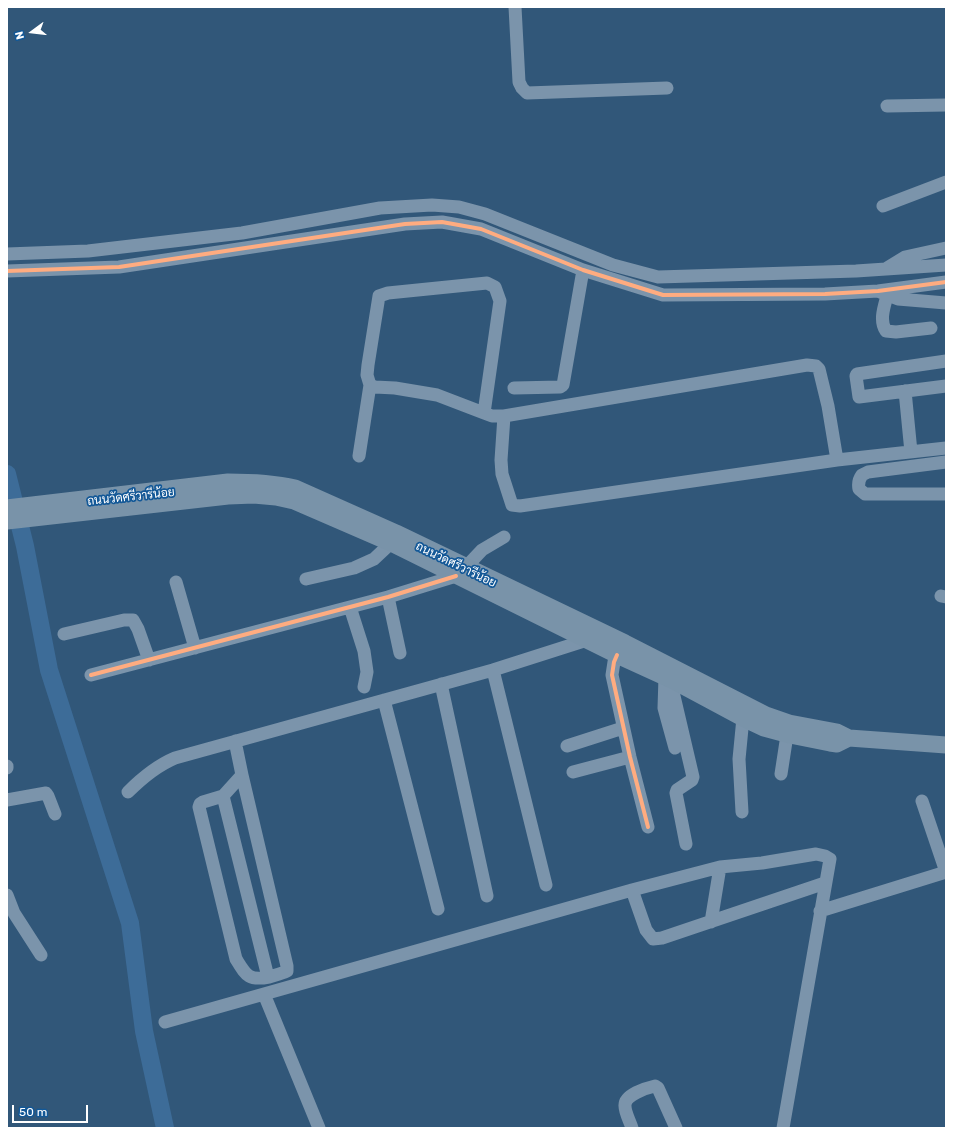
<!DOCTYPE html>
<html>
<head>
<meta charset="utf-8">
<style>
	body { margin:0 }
	#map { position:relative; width:953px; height:1135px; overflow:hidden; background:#315779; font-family:Rubik,sans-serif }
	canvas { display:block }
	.frame { position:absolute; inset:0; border:8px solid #fff; pointer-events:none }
	.north { position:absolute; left:12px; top:12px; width:40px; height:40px; -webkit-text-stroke:3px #135897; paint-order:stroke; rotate:255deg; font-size:11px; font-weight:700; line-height:16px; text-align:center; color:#fff }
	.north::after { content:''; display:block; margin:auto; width:14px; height:18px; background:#fff; clip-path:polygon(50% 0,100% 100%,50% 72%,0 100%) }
	.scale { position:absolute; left:12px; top:1105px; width:76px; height:18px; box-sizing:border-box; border:2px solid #fff; border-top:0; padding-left:5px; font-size:12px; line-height:14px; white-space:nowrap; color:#fff; -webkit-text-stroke:3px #135897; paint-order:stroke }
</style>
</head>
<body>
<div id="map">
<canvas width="953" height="1135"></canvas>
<div class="frame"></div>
<div class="north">N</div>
<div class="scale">50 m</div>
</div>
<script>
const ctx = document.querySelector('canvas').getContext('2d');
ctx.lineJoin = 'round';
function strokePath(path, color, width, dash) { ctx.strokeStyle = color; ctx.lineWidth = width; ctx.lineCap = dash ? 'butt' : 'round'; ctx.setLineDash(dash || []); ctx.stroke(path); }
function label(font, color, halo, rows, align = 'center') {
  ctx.font = font + ' Rubik,Sarabun,sans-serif'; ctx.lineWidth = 3.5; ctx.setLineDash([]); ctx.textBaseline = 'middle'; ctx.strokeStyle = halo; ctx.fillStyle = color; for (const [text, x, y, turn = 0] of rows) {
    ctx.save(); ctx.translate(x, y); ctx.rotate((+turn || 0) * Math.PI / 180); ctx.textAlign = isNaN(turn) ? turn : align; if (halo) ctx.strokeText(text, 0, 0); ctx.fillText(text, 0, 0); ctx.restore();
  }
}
strokePath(new Path2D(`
	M 7,474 L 25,546 L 49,670 L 130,923 L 144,1031 L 165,1128`), '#3d6c98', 18);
strokePath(new Path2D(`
	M 515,7 L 519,82 L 522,88 L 527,93 L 667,88
	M 887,106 L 946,105
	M 883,206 L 946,182
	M 7,254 L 88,251 L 242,233 L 380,208 L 432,205 L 459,207 L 485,214 L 613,265 L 658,277 L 856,271 L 946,265
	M 887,268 L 905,257 L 946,248
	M 7,271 L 119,267 L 405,224 L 442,222 L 481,229 L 583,270 L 663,295 L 825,294 L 878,291 L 946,282
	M 880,292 L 898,299 L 946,303
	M 887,296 C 884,307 879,321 886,331 L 896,332 L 931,328
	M 946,361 L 857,374 L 856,376 L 859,397 L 946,386
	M 514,388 L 560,387 L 563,385 L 583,270
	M 905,391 L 911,452
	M 484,413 L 492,416 L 504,416 L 807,365 L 816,366 L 819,369 L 828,406 L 837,460
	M 504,416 L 501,460 L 502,474 L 512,505 L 520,506 L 837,460 L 946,448
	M 359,456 L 370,385 L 367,375 L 368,365 L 379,296 L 388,293 L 487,283 L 495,287 L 500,301 L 484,413 L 437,395 L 395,388 L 375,387 L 370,385
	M 946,462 L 868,472 L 862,475 C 859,479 858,484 859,489 L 865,494 L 946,494
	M 466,567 L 482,550 L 504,537
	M 306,579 L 354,568 L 374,559 L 391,543
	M 176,582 L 195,648
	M 941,596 L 946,597
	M 388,597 L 400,653
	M 350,607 L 364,651 L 367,672 L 364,687
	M 64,634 L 124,620 L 133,620 L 138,629 L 149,660
	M 617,655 L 614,662 L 612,675 L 630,757 L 648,827
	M 493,670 L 546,885
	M 91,675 L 388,597 L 456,576
	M 665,677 L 664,708 L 675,748
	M 674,681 L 673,688 L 674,696 L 693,777 L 692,780 L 677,790 L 676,793 L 686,844
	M 441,684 L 487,896
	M 384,700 L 438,909
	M 235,741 L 242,775
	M 567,746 L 623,728
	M 7,766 L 7,768
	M 573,772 L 630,757
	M 781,774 L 787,735
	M 242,775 L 287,966 L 287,971 C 281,974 275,975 269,977 C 248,981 246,975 236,959 L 199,807 L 200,804 L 203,802 L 223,796 Z
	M 128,792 C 142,778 156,766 175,758 L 493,670 L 587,640
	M 223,796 L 268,977
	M 7,800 L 46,793 L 48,796 L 55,814
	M 922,801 L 946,872
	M 742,812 L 739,759 L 743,718
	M 632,890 L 646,930 L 653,939 L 662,938 L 825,883
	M 7,895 L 14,913 L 41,955
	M 820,911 L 946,872
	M 711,922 L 720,867
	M 264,994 L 319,1128
	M 165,1022 L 632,890 L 720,867 L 762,863 L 816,854 L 825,856 L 830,859 L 783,1128
	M 632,1128 C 630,1121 625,1113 625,1106 C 624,1095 646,1088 655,1086 L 658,1088 L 676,1128`), '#7b94ab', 13);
strokePath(new Path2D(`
	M 7,508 L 228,482 C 251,482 273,483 295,488 L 396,533 L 625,643 L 766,715 L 789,723 L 837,732 L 849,738 L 946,745
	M 7,521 L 228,496 L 254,495 L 276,497 L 294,501 L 391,543 L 617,655 L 674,681 L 743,718 L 764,728 L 790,735 L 830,743 L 837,744 L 849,738`), '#7993a9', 17);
strokePath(new Path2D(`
	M 7,271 L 119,267 L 405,224 L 442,222 L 481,229 L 583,270 L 663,295 L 825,294 L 878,291 L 946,282
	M 617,655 L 614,662 L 612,675 L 630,757 L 648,827
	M 91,675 L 388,597 L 456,576`), '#ffac80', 4);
label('12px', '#fff', '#135897', [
	["ถนนวัดศรีวารีน้อย",131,497,-6],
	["ถนนวัดศรีวารีน้อย",456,565,26]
]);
</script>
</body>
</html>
